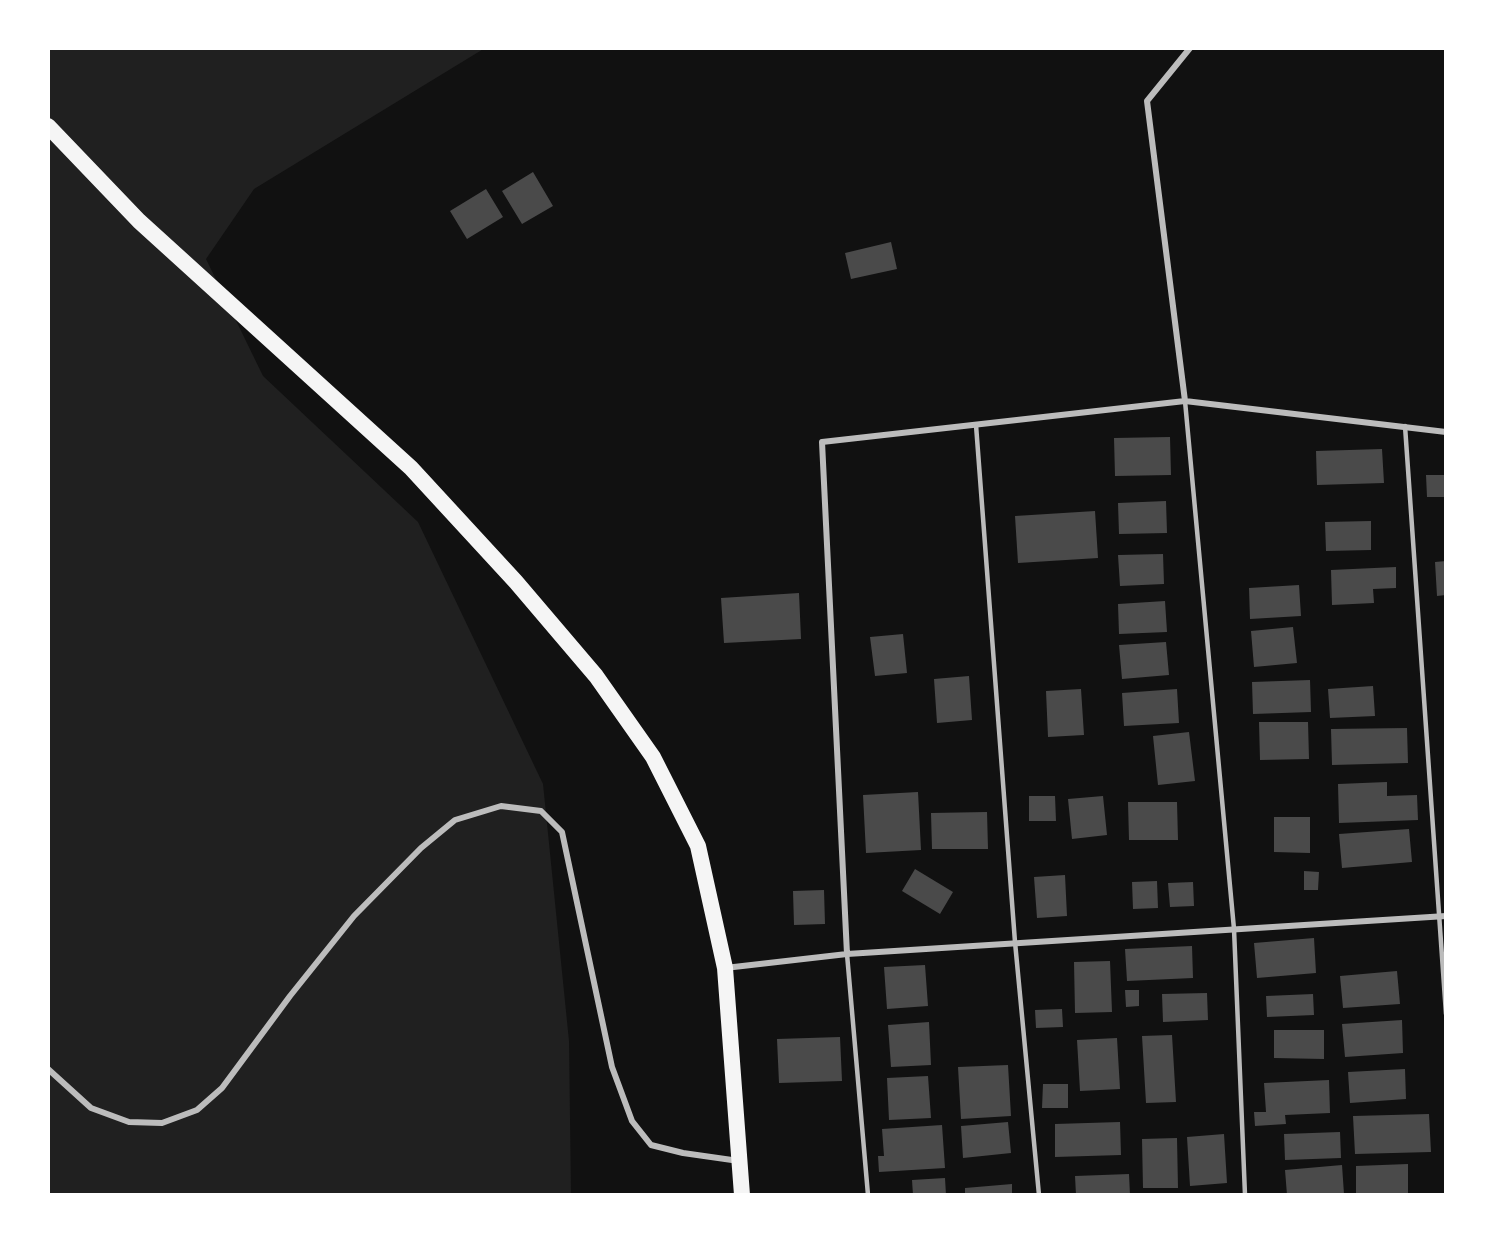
<!DOCTYPE html>
<html>
<head>
<meta charset="utf-8">
<style>
	body { margin:0 }
	#map { position:relative; width:1494px; height:1243px; overflow:hidden; background:#111; font-family:"Golos Text",sans-serif }
	canvas { display:block }
	.frame { position:absolute; inset:0; border:50px solid #fff; pointer-events:none }
</style>
</head>
<body>
<div id="map">
<canvas width="1494" height="1243"></canvas>
<div class="frame"></div>
</div>
<script>
const ctx = document.querySelector('canvas').getContext('2d');
ctx.lineJoin = 'round';
function fillPath(path, color) { ctx.fillStyle = color; ctx.fill(path, 'evenodd'); }
function strokePath(path, color, width, dash) { ctx.strokeStyle = color; ctx.lineWidth = width; ctx.lineCap = dash ? 'butt' : 'round'; ctx.setLineDash(dash || []); ctx.stroke(path); }
fillPath(new Path2D(`
	M 48,48 L 485,48 L 254,189 L 206,259 L 263,376 L 418,522 L 543,784 L 569,1041 L 571,1195 L 48,1195 Z`), '#202020');
fillPath(new Path2D(`
	M 533,172 L 553,206 L 522,224 L 502,191 Z
	M 486,189 L 503,217 L 467,239 L 450,211 Z
	M 891,242 L 897,269 L 851,279 L 845,253 Z
	M 1170,437 L 1171,475 L 1115,476 L 1114,438 Z
	M 1382,449 L 1384,483 L 1317,485 L 1316,451 Z
	M 1426,475 L 1446,475 L 1446,497 L 1427,497 Z
	M 1166,501 L 1167,533 L 1119,534 L 1118,503 Z
	M 1095,511 L 1098,558 L 1018,563 L 1015,516 Z
	M 1371,521 L 1371,550 L 1326,551 L 1325,522 Z
	M 1163,554 L 1164,584 L 1120,586 L 1118,555 Z
	M 1446,561 L 1446,595 L 1437,596 L 1435,562 Z
	M 1396,567 L 1396,588 L 1373,589 L 1374,603 L 1332,605 L 1331,570 Z
	M 1299,585 L 1301,616 L 1250,619 L 1249,588 Z
	M 799,593 L 801,639 L 724,643 L 721,598 Z
	M 1165,601 L 1167,632 L 1119,634 L 1118,604 Z
	M 1293,627 L 1297,663 L 1254,667 L 1251,631 Z
	M 903,634 L 907,673 L 875,676 L 870,637 Z
	M 1166,642 L 1169,675 L 1122,679 L 1119,645 Z
	M 969,676 L 972,720 L 937,723 L 934,679 Z
	M 1310,680 L 1311,712 L 1253,714 L 1252,682 Z
	M 1373,686 L 1375,716 L 1330,718 L 1328,689 Z
	M 1081,689 L 1084,735 L 1048,737 L 1046,691 Z
	M 1177,689 L 1179,723 L 1124,726 L 1122,693 Z
	M 1259,722 L 1308,722 L 1309,759 L 1260,760 Z
	M 1407,728 L 1408,763 L 1332,765 L 1331,729 Z
	M 1189,732 L 1195,781 L 1158,785 L 1153,736 Z
	M 1387,782 L 1387,796 L 1417,795 L 1418,820 L 1339,823 L 1338,784 Z
	M 918,792 L 921,850 L 866,853 L 863,795 Z
	M 1029,796 L 1055,796 L 1056,821 L 1029,821 Z
	M 1103,796 L 1107,835 L 1072,839 L 1068,799 Z
	M 1128,802 L 1177,802 L 1178,840 L 1129,840 Z
	M 987,812 L 988,849 L 932,849 L 931,813 Z
	M 1274,817 L 1310,817 L 1310,853 L 1274,852 Z
	M 1409,829 L 1412,862 L 1342,868 L 1339,834 Z
	M 915,869 L 953,892 L 940,914 L 902,891 Z
	M 1304,871 L 1319,872 L 1318,890 L 1304,890 Z
	M 1065,875 L 1067,916 L 1037,918 L 1034,877 Z
	M 1157,881 L 1158,908 L 1133,909 L 1132,882 Z
	M 1193,882 L 1194,906 L 1170,907 L 1168,883 Z
	M 824,890 L 825,924 L 794,925 L 793,891 Z
	M 1314,938 L 1316,973 L 1257,978 L 1254,943 Z
	M 1192,946 L 1193,978 L 1127,981 L 1125,949 Z
	M 1110,961 L 1112,1012 L 1075,1013 L 1074,962 Z
	M 925,965 L 928,1006 L 887,1009 L 884,967 Z
	M 1397,971 L 1400,1004 L 1343,1008 L 1340,976 Z
	M 1125,990 L 1139,990 L 1139,1006 L 1126,1007 Z
	M 1207,993 L 1208,1020 L 1163,1022 L 1162,994 Z
	M 1313,994 L 1314,1015 L 1267,1017 L 1266,996 Z
	M 1062,1009 L 1063,1027 L 1036,1028 L 1035,1010 Z
	M 1402,1020 L 1403,1053 L 1345,1057 L 1342,1024 Z
	M 929,1022 L 931,1065 L 891,1067 L 888,1025 Z
	M 1274,1030 L 1324,1030 L 1324,1059 L 1274,1058 Z
	M 1172,1035 L 1176,1102 L 1146,1103 L 1142,1036 Z
	M 840,1037 L 842,1081 L 779,1083 L 777,1039 Z
	M 1117,1038 L 1120,1089 L 1080,1091 L 1077,1040 Z
	M 1008,1065 L 1011,1116 L 961,1119 L 958,1067 Z
	M 1405,1069 L 1406,1099 L 1350,1103 L 1348,1072 Z
	M 928,1076 L 931,1118 L 889,1120 L 887,1078 Z
	M 1329,1080 L 1330,1113 L 1285,1115 L 1286,1124 L 1255,1126 L 1254,1112 L 1266,1112 L 1264,1083 Z
	M 1043,1084 L 1068,1084 L 1068,1108 L 1042,1108 Z
	M 1429,1114 L 1431,1152 L 1355,1154 L 1353,1116 Z
	M 1008,1122 L 1011,1153 L 963,1158 L 961,1126 Z
	M 1120,1122 L 1121,1155 L 1055,1157 L 1055,1124 Z
	M 942,1125 L 945,1168 L 879,1172 L 878,1156 L 884,1156 L 882,1129 Z
	M 1340,1132 L 1341,1158 L 1285,1160 L 1284,1134 Z
	M 1224,1134 L 1227,1183 L 1190,1186 L 1187,1137 Z
	M 1177,1138 L 1178,1188 L 1143,1188 L 1142,1139 Z
	M 1408,1164 L 1408,1194 L 1356,1195 L 1356,1166 Z
	M 1342,1165 L 1344,1194 L 1287,1195 L 1285,1170 Z
	M 1129,1174 L 1130,1195 L 1076,1195 L 1075,1176 Z
	M 945,1178 L 946,1195 L 913,1195 L 912,1180 Z
	M 1012,1184 L 1012,1195 L 965,1195 L 965,1188 Z`), '#4a4a4a');
strokePath(new Path2D(`
	M 1185,401 L 1234,929 L 1245,1195
	M 976,425 L 1015,942 L 1039,1195
	M 1405,426 L 1446,1014
	M 847,954 L 868,1195`), '#bcbcbc', 4.5);
strokePath(new Path2D(`
	M 1185,401 L 1147,101 L 1190,48
	M 847,954 L 822,442 L 1185,401 L 1446,432
	M 725,968 L 847,954 L 1446,916
	M 48,1069 L 91,1108 L 129,1122 L 162,1123 L 197,1110 L 222,1088 L 290,996 L 354,916 L 421,848 L 455,820 L 501,806 L 541,811 L 562,832 L 612,1067 L 632,1121 L 651,1145 L 683,1153 L 739,1161`), '#bcbcbc', 6);
strokePath(new Path2D(`
	M 48,126 L 139,221 L 411,468 L 516,582 L 596,676 L 653,757 L 698,846 L 725,968 L 742,1195`), '#f5f5f5', 16);
</script>
</body>
</html>
